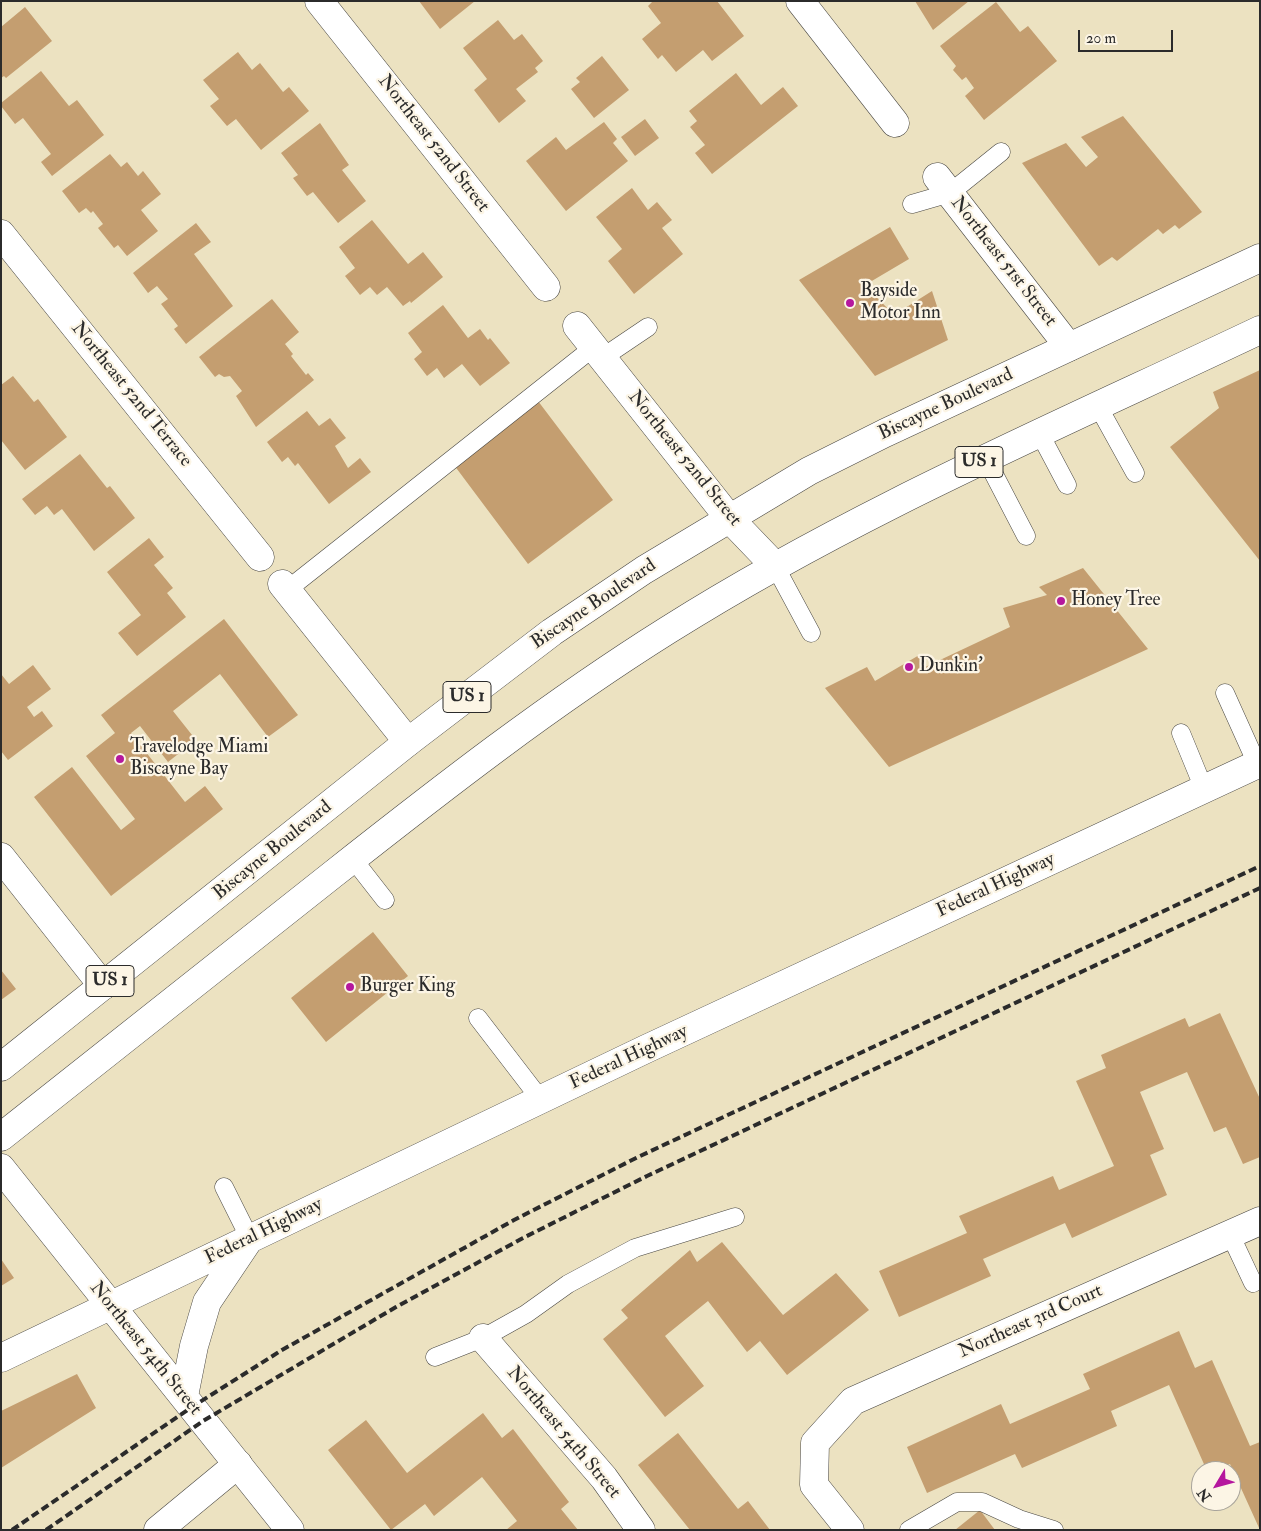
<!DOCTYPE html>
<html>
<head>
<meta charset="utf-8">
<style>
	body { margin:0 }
	#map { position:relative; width:1261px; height:1531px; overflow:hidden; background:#ece2c1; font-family:"IM FELL Double Pica",serif }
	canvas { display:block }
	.frame { position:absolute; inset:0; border:2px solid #2b2b2b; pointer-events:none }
	.north { position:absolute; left:1191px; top:1461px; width:50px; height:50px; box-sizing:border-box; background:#fcf5e5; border:1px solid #a8a49b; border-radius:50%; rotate:233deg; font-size:14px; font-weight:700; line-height:20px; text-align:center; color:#2b2b2b }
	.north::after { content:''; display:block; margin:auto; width:18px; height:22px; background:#b5179e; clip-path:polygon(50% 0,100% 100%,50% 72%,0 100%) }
	.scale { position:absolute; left:1078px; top:30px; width:95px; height:22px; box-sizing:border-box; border:2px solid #2b2b2b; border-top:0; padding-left:6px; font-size:15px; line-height:18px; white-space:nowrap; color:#2b2b2b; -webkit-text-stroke:4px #fcf5e5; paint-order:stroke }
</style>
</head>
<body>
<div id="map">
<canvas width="1261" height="1531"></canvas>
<div class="frame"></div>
<div class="north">N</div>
<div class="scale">20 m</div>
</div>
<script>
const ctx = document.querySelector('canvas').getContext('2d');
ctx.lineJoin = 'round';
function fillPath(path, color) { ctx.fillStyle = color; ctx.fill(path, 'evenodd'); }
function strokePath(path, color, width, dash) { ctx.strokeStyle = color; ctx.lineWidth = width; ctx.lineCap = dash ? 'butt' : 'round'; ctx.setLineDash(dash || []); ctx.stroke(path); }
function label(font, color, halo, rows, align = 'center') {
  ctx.font = font + ' "IM FELL Double Pica",serif'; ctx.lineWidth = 4.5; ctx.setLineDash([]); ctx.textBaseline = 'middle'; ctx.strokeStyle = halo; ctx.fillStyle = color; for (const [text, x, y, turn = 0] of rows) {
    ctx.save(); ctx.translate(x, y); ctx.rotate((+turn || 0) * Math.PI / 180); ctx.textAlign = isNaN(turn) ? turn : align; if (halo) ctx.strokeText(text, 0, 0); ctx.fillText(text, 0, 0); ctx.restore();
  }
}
fillPath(new Path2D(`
	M 419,1 L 475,1 L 440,29 Z
	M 653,1 L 717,1 L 744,36 L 712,61 L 703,50 L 676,72 L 662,55 L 658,59 L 642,39 L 661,23 L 648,6 Z
	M 915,1 L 969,1 L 933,30 Z
	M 996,2 L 1020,32 L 1028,26 L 1057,61 L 984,120 L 965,96 L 974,88 L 966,77 L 962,80 L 953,70 L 956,66 L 940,46 Z
	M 25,7 L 52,41 L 6,78 L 4,76 L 1,78 L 1,27 Z
	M 498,20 L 514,40 L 522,34 L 543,61 L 535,68 L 538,72 L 516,89 L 526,101 L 499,123 L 474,90 L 487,79 L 463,48 Z
	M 238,52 L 252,70 L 260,63 L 283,92 L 289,87 L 309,111 L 261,150 L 236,119 L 227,126 L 210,106 L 219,99 L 203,80 Z
	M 602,56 L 629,90 L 594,118 L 571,89 L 580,82 L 576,78 Z
	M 41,71 L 69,106 L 77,100 L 104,135 L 52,176 L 41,162 L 51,154 L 23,118 L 15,124 L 1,106 L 1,103 Z
	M 736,73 L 761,105 L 783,87 L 798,106 L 712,174 L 695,153 L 705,145 L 690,127 L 697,121 L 689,111 Z
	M 1123,116 L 1202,212 L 1179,229 L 1175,225 L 1163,234 L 1158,229 L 1117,261 L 1112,257 L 1099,266 L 1022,163 L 1066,143 L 1086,167 L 1098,157 L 1081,137 Z
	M 645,119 L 659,138 L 635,156 L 621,137 Z
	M 604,122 L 617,139 L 613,143 L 628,161 L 566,211 L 526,161 L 556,137 L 566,150 Z
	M 320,123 L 349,165 L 342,170 L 366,201 L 338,223 L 313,192 L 307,196 L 293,178 L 298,175 L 281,153 Z
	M 110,154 L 121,167 L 127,162 L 138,176 L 143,171 L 161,194 L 141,210 L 158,231 L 127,256 L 118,245 L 114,248 L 98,228 L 103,224 L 93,211 L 91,213 L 86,208 L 79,213 L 62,191 Z
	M 632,188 L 648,210 L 657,202 L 672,220 L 662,228 L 683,254 L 634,294 L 608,261 L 622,249 L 596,217 Z
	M 372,220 L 408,264 L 423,252 L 443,277 L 411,303 L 410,301 L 403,306 L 387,287 L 377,295 L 370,287 L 360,295 L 345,276 L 355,268 L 339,247 Z
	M 196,223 L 211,242 L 194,254 L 233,306 L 186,344 L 174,329 L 178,326 L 161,304 L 168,299 L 157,286 L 148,293 L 133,273 Z
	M 890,227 L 909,259 L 865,285 L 894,315 L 932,291 L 948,340 L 875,376 L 799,280 Z
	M 272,299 L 299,332 L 285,344 L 293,354 L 291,356 L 306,375 L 308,373 L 314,380 L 256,427 L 236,396 L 242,391 L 230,376 L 224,377 L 219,374 L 215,377 L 199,357 Z
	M 443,305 L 468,338 L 480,329 L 488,340 L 490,338 L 510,363 L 480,386 L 462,364 L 444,378 L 437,368 L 427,376 L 414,359 L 422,352 L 408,333 Z
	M 1260,370 L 1260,561 L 1170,447 L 1219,408 L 1213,392 Z
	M 13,376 L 34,402 L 38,399 L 67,437 L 25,470 L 1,440 L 1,385 Z
	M 538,401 L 613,500 L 528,564 L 454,465 Z
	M 307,411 L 319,426 L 330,418 L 346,438 L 335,446 L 348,468 L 360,458 L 371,472 L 329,504 L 298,463 L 295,466 L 288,457 L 282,462 L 267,442 Z
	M 80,454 L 107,488 L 110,486 L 135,518 L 94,551 L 62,509 L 54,515 L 47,506 L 35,515 L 22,499 Z
	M 149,538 L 164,557 L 154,565 L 173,588 L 167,593 L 186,617 L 137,656 L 118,633 L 141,615 L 107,572 Z
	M 1083,568 L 1148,649 L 889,767 L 825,688 L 867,667 L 875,681 L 921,654 L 923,668 L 1010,627 L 1003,608 L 1047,595 L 1039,587 Z
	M 224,619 L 298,715 L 268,737 L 220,674 L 173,711 L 196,740 L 168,762 L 140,726 L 131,733 L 185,802 L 205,786 L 223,809 L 111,896 L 34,797 L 72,767 L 121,830 L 135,819 L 86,756 L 115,733 L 101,715 Z
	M 33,665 L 51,689 L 27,707 L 34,717 L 42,711 L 53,726 L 8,760 L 1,751 L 1,674 L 9,684 Z
	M 373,932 L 408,976 L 326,1042 L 291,998 Z
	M 1,970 L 16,989 L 1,1000 Z
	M 1220,1013 L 1260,1099 L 1260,1157 L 1243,1164 L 1226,1127 L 1214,1132 L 1187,1072 L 1140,1092 L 1164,1149 L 1150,1155 L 1167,1195 L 1072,1238 L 1065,1223 L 983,1259 L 991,1276 L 899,1317 L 879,1271 L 967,1233 L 959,1216 L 1053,1176 L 1059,1190 L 1114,1166 L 1076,1081 L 1106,1068 L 1101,1055 L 1185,1018 L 1189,1027 Z
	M 722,1242 L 783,1315 L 836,1273 L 869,1310 L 787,1375 L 760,1341 L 747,1352 L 708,1301 L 665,1336 L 704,1386 L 665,1417 L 603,1339 L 628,1318 L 621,1310 L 690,1250 L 697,1262 Z
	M 1,1259 L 14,1278 L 1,1286 Z
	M 1179,1331 L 1195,1368 L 1212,1360 L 1250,1446 L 1260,1442 L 1260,1530 L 1230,1464 L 1215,1471 L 1207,1471 L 1169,1385 L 1111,1411 L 1117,1426 L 1022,1468 L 1015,1454 L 927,1493 L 907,1447 L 1001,1404 L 1010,1424 L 1090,1389 L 1083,1374 Z
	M 77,1374 L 96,1408 L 1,1468 L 1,1411 Z
	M 483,1413 L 502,1438 L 513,1429 L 569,1502 L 561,1509 L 578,1530 L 506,1530 L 517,1521 L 482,1477 L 434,1516 L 425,1504 L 391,1530 L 328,1450 L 366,1420 L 407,1473 Z
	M 678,1433 L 738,1509 L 748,1501 L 770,1530 L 690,1530 L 638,1465 Z
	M 980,1510 L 995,1530 L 955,1530 Z`), '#c49e70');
const lane = new Path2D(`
	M 912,204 L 950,193 L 1001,152
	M 602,358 L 648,327
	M 1098,406 L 1135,473
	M 1040,434 L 1067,485
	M 986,459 L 1026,536
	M 775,566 L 811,633
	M 287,590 L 594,347
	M 1225,693 L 1257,764
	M 1181,733 L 1204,789
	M 353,859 L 385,900
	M 478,1018 L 541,1100
	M 224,1187 L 250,1239
	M 1230,1234 L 1253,1283
	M 435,1357 L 483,1338 L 526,1314 L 568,1284 L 635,1248 L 735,1217
	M 909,1530 L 957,1502 L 982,1502 L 1019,1519 L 1054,1530`);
const street = new Path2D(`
	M 319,1 L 546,287
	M 800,1 L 895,123
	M 937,177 L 1069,347
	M 1,234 L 260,557
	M 577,326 L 729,518 L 775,566
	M 282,584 L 408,742
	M 1,857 L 103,986
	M 483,1338 L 604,1478 L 641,1530
	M 158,1530 L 238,1464
	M 850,1530 L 814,1485 L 815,1443 L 853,1401 L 1260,1221`);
const secondary = new Path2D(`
	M 1,1168 L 290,1530
	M 1,1358 L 646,1049 L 1260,763
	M 184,1396 L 194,1346 L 207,1302 L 248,1241`);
const primary = new Path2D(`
	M 1,1067 L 408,742 L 552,632 L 644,570 L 809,471 L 885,433 L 1260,258
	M 1,1137 C 112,1050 222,962 332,875 C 441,789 550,704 668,630 C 855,512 1060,425 1260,330`);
strokePath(lane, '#484642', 19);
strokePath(street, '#484642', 29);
strokePath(secondary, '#484642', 29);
strokePath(primary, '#484642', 29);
strokePath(lane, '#fff', 18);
strokePath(street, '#fff', 28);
strokePath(secondary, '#fff', 28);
strokePath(primary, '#fff', 28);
strokePath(new Path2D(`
	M 12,1530 L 192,1407 L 282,1350 L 514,1220 L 638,1157 L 1260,866
	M 46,1530 L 203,1421 L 396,1307 L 523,1238 L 647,1176 L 1260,888`), '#2b2b2b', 4, [8, 4]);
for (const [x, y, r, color] of [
	[850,303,5,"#b5179e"],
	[1061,601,5,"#b5179e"],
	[909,667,5,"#b5179e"],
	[120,759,5,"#b5179e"],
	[350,987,5,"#b5179e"]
]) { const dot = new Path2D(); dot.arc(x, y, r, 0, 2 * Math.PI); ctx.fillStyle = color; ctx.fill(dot); strokePath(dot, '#fcf5e5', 2); }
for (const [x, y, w] of [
	[979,462,48],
	[467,697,48],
	[110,981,48]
]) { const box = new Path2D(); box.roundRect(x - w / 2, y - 15.5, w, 31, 4); ctx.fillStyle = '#fcf5e5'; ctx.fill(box); strokePath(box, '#2b2b2b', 1); }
label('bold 18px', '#2b2b2b', null, [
	["US 1",979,462],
	["US 1",467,697],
	["US 1",110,981]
]);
label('19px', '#2b2b2b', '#fcf5e5', [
	["Northeast 52nd Street",433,144,52],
	["Northeast 51st Street",1003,262,52],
	["Northeast 52nd Terrace",131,395,51],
	["Biscayne Boulevard",946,405,-25],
	["Northeast 52nd Street",684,459,51],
	["Biscayne Boulevard",594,605,-34],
	["Biscayne Boulevard",273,851,-39],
	["Federal Highway",996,886,-25],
	["Federal Highway",629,1058,-25],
	["Federal Highway",264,1232,-26],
	["Northeast 3rd Court",1031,1322,-24],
	["Northeast 54th Street",145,1349,51],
	["Northeast 54th Street",563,1433,50]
]);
label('19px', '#2b2b2b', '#fcf5e5', [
	["Bayside",860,292],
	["Motor Inn",860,314],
	["Honey Tree",1071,601],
	["Dunkin'",919,667],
	["Travelodge Miami",130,748],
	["Biscayne Bay",130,770],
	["Burger King",360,987]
], 'left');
</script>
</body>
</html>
